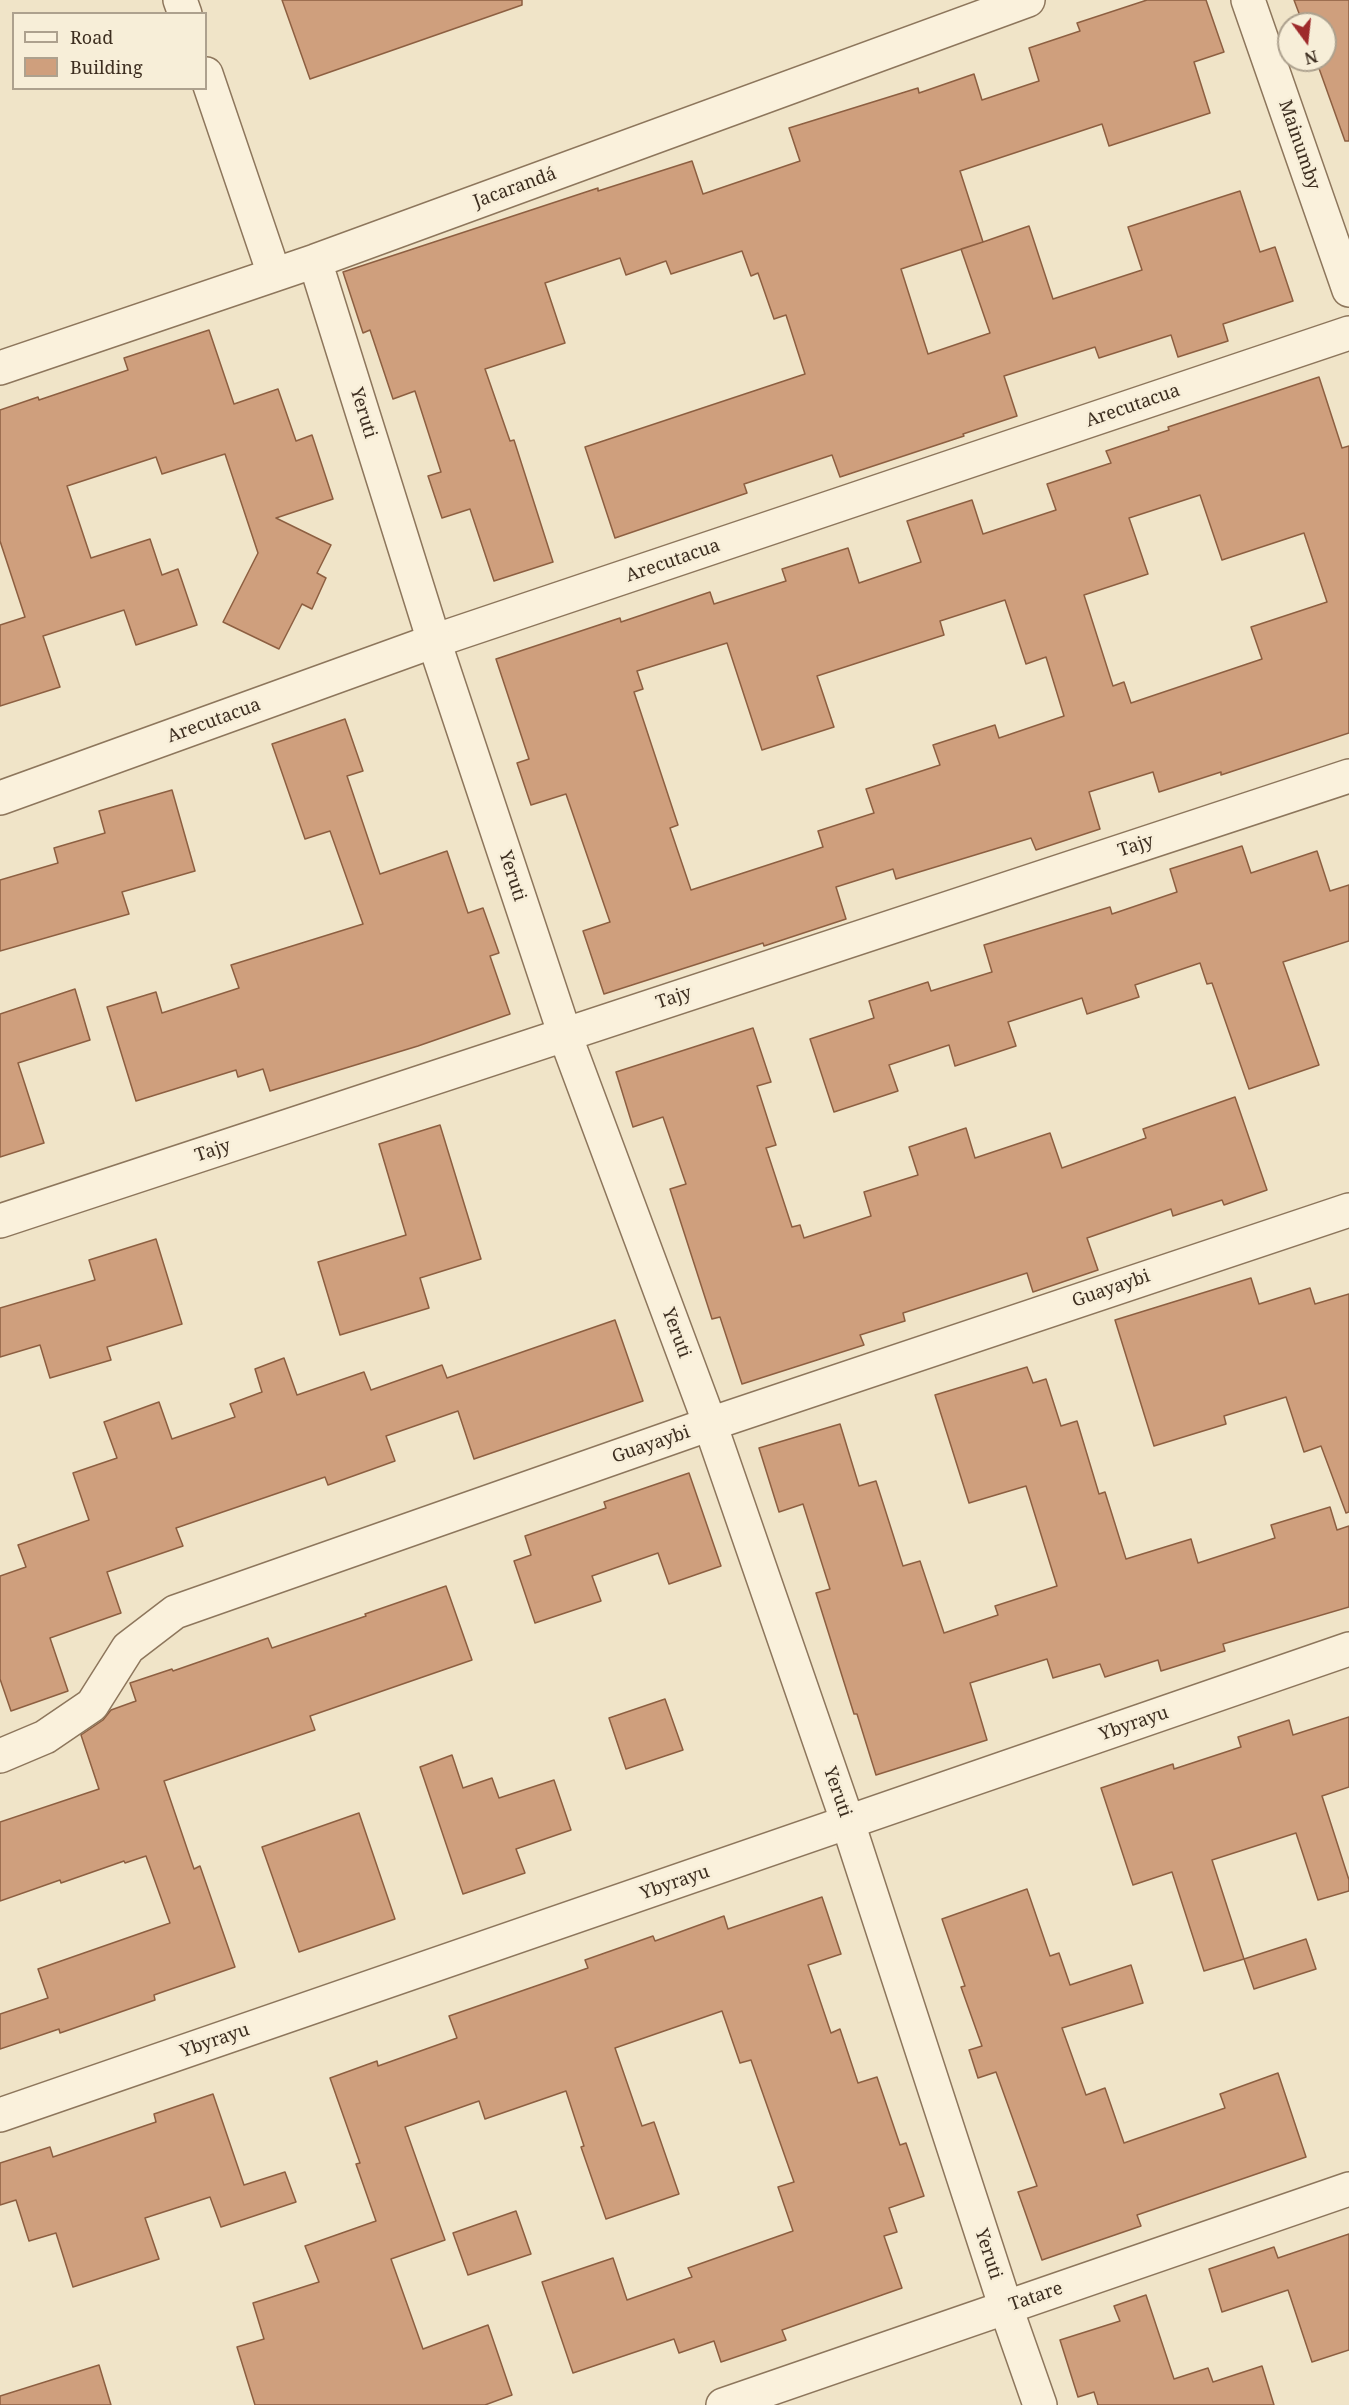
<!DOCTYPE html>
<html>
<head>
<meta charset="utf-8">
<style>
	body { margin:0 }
	#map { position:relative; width:1349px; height:2405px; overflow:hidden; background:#f0e4c8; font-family:"Noto Serif",serif }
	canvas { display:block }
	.legend { position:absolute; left:12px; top:12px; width:195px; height:78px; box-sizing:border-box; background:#f7eed8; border:2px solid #ada18e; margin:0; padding:8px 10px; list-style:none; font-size:18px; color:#3d2e20 }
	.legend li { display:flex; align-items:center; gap:12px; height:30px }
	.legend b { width:30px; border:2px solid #ada18e }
	.north { position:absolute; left:1277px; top:12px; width:60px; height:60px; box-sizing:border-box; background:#f7eed8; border:2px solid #ada18e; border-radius:50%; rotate:165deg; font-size:16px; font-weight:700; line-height:24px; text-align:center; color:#3d2e20 }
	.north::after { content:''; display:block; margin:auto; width:21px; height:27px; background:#9e2a2b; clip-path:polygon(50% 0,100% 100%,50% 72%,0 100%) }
</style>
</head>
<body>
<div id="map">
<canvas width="1349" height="2405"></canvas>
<ul class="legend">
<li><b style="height:8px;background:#faf1dc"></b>Road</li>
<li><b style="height:16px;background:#cf9f7d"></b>Building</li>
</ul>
<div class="north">N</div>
</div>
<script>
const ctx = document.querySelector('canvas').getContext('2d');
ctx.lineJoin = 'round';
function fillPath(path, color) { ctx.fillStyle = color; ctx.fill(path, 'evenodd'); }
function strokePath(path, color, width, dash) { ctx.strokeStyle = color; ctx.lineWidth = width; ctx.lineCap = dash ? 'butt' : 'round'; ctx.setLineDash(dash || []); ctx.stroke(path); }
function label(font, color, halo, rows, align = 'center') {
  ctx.font = font + ' "Noto Serif",serif'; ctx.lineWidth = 5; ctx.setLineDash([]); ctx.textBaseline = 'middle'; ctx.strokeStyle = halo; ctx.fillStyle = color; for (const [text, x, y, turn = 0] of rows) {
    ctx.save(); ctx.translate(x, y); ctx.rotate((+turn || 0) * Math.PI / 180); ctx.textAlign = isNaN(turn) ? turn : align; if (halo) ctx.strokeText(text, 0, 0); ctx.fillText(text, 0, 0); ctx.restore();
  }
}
const building = new Path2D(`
	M 282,0 L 522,0 L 522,5 L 310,79 Z
	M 1147,0 L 1206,0 L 1224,52 L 1194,62 L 1210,113 L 1109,146 L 1102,124 L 960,171 L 983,242 L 1029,226 L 1053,299 L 1142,270 L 1128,227 L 1240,191 L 1260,252 L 1275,247 L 1293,301 L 1223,324 L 1228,341 L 1178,357 L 1171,335 L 1099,358 L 1095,347 L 1004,376 L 1017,416 L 963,434 L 964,436 L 840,477 L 832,455 L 744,484 L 747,493 L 615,538 L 585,447 L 805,374 L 786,315 L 774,319 L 758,273 L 751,276 L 742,251 L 671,274 L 666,261 L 626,275 L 620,258 L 545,283 L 565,343 L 485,369 L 510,441 L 514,440 L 553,562 L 494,581 L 470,509 L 442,518 L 428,476 L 441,472 L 415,391 L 393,399 L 370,330 L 363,333 L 343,272 L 598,188 L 598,191 L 692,161 L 703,194 L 800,161 L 789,128 L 918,88 L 919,93 L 974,74 L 982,100 L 1039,81 L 1029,48 L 1080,31 L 1077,23 ZM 983,242 L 961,249 L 990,333 L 928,354 L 901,269 Z
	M 1294,0 L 1349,0 L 1349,141 L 1345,141 L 1316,60 L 1325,60 L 1325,24 L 1303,24 Z
	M 209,330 L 234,404 L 278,389 L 296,441 L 312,435 L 333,499 L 276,518 L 331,545 L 317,573 L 326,578 L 312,609 L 302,604 L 279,649 L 223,622 L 258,553 L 225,454 L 162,474 L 156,457 L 67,486 L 91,558 L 150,539 L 162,575 L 178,569 L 197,625 L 136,645 L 124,610 L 43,636 L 60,687 L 0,706 L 0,625 L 25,617 L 0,541 L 0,410 L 38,397 L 39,400 L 128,370 L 124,358 Z
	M 1319,377 L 1342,448 L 1349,446 L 1349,733 L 1221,775 L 1221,772 L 1159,792 L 1153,772 L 1089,792 L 1100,829 L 1036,850 L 1031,838 L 896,879 L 893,869 L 836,887 L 846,919 L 764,946 L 763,943 L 604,994 L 583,931 L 610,922 L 566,794 L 531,805 L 517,763 L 529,759 L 496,659 L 620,618 L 621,622 L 710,592 L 714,604 L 786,581 L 782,569 L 848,548 L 859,583 L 921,562 L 907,521 L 972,500 L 983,534 L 1056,510 L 1047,484 L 1111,463 L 1106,451 L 1169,430 L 1168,427 ZM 1200,495 L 1222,560 L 1304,533 L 1327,602 L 1251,627 L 1262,659 L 1131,703 L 1124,682 L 1113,686 L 1084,595 L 1148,574 L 1129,518 ZM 1005,600 L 1026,664 L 1046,657 L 1064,716 L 999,738 L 995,725 L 933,745 L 940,765 L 866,789 L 874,813 L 818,831 L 823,847 L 691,890 L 670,828 L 678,825 L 634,692 L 643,689 L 637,671 L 727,643 L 762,750 L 834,727 L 817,676 L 944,635 L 940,621 Z
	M 345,719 L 363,771 L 347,776 L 380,874 L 447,851 L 468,913 L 483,908 L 499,953 L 490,956 L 510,1014 L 418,1046 L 270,1091 L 263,1069 L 238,1077 L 236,1070 L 136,1101 L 107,1007 L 156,992 L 162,1013 L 239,988 L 231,965 L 363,924 L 330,831 L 305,839 L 272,744 Z
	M 172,790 L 195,871 L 122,892 L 129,914 L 0,951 L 0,880 L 58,863 L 54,848 L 105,833 L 99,811 Z
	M 1242,846 L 1251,873 L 1317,851 L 1330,891 L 1349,885 L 1349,941 L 1283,962 L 1319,1065 L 1249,1089 L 1212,983 L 1207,984 L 1200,963 L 1135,985 L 1139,997 L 1087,1014 L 1082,998 L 1008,1022 L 1016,1046 L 955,1066 L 949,1045 L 889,1065 L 898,1091 L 834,1112 L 810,1039 L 874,1018 L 869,1001 L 928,982 L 931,991 L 992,972 L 984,945 L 1110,907 L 1112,914 L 1177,892 L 1170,869 Z
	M 75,989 L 90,1040 L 18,1063 L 44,1143 L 0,1157 L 0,1014 Z
	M 753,1028 L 771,1082 L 757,1086 L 776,1145 L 766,1148 L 792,1227 L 800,1225 L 804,1238 L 871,1216 L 864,1192 L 918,1175 L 909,1147 L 966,1128 L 975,1158 L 1050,1133 L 1062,1168 L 1146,1138 L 1143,1129 L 1235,1097 L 1267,1190 L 1224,1205 L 1222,1200 L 1173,1216 L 1171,1209 L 1087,1238 L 1098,1270 L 1033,1292 L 1027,1273 L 903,1313 L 905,1321 L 860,1335 L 864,1345 L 742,1384 L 720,1317 L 712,1319 L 670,1189 L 686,1184 L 663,1117 L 633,1127 L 616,1072 Z
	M 440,1125 L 481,1259 L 420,1278 L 429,1308 L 340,1335 L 318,1262 L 406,1235 L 379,1144 Z
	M 156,1239 L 182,1324 L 107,1347 L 111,1360 L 50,1378 L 40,1345 L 0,1357 L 0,1308 L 95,1280 L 89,1260 Z
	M 1251,1278 L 1259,1304 L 1310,1288 L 1315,1304 L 1349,1294 L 1349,1512 L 1346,1513 L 1321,1446 L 1304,1452 L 1286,1397 L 1224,1416 L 1226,1424 L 1154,1446 L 1115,1320 Z
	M 615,1320 L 643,1401 L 474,1459 L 458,1411 L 386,1436 L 395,1461 L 328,1485 L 325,1477 L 176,1528 L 183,1546 L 107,1572 L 121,1613 L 50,1638 L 68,1691 L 11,1711 L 0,1679 L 0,1576 L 26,1567 L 18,1545 L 89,1520 L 73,1473 L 117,1458 L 104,1422 L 159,1402 L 172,1439 L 235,1417 L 230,1404 L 262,1392 L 255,1369 L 284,1358 L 297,1395 L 364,1372 L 371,1390 L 442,1365 L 447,1378 Z
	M 1027,1367 L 1033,1383 L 1046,1379 L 1061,1426 L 1077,1421 L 1099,1494 L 1105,1492 L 1126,1559 L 1191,1539 L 1198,1563 L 1275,1538 L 1271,1525 L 1330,1507 L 1337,1530 L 1349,1526 L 1349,1607 L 1223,1644 L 1225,1651 L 1161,1671 L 1158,1660 L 1105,1677 L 1100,1664 L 1053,1678 L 1047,1659 L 970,1683 L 987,1740 L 876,1775 L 857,1714 L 854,1714 L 816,1593 L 830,1589 L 803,1504 L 779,1512 L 759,1448 L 840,1424 L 859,1486 L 876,1481 L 903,1566 L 920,1561 L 944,1633 L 998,1615 L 995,1606 L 1057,1586 L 1026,1486 L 969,1503 L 935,1395 Z
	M 689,1473 L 721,1566 L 669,1584 L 658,1553 L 592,1576 L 601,1601 L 535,1623 L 514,1561 L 531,1555 L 525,1536 L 606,1508 L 604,1502 Z
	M 446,1586 L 472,1660 L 310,1716 L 315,1730 L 164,1781 L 194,1869 L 200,1866 L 235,1967 L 154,1995 L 155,2000 L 60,2033 L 59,2029 L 0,2049 L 0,2014 L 48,1998 L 38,1969 L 170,1923 L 146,1856 L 125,1863 L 124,1861 L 61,1883 L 60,1880 L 0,1901 L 0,1822 L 99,1789 L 81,1735 L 103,1720 L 111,1710 L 136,1701 L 130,1683 L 172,1669 L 173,1671 L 268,1638 L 272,1648 L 366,1616 L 365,1614 Z
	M 665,1699 L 683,1750 L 626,1769 L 609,1718 Z
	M 1349,1717 L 1349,1787 L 1322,1796 L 1349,1880 L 1349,1891 L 1318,1900 L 1296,1833 L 1212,1860 L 1244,1959 L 1204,1971 L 1172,1872 L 1133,1885 L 1101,1788 L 1173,1764 L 1174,1769 L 1241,1747 L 1238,1737 L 1289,1720 L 1293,1735 Z
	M 452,1755 L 463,1788 L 492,1778 L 499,1798 L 554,1780 L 571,1830 L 516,1849 L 525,1873 L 463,1894 L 420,1767 Z
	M 359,1813 L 395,1919 L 299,1952 L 262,1847 Z
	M 1027,1889 L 1050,1956 L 1059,1953 L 1070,1985 L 1131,1965 L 1143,2003 L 1062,2028 L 1086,2095 L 1105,2088 L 1124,2143 L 1225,2108 L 1220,2094 L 1278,2073 L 1306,2157 L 1137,2215 L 1141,2226 L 1042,2260 L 1018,2192 L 1037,2186 L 996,2072 L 978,2078 L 969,2050 L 982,2046 L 961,1987 L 965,1986 L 942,1919 Z
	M 822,1897 L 841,1954 L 808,1965 L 831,2033 L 840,2029 L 858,2083 L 877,2077 L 900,2145 L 906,2143 L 924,2196 L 889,2208 L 897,2232 L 884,2236 L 902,2288 L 782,2330 L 786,2340 L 721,2362 L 714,2341 L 679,2353 L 674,2339 L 573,2373 L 542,2282 L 613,2258 L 627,2300 L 692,2277 L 688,2268 L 793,2231 L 778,2187 L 794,2182 L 751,2060 L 740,2063 L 722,2011 L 615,2048 L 642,2126 L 654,2122 L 679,2194 L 606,2219 L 581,2147 L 584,2146 L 566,2091 L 485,2119 L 479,2101 L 405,2127 L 445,2240 L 391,2259 L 423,2349 L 488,2325 L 512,2395 L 485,2405 L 255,2405 L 237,2347 L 264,2339 L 253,2303 L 319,2282 L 305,2246 L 376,2221 L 356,2164 L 360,2163 L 330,2078 L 377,2061 L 378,2066 L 457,2038 L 449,2016 L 588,1968 L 585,1960 L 653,1936 L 655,1941 L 724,1916 L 728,1929 Z
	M 1306,1939 L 1316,1969 L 1254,1989 L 1244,1959 Z
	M 213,2094 L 244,2185 L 285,2172 L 296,2202 L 221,2227 L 210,2197 L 145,2218 L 159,2259 L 73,2287 L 56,2233 L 29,2241 L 16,2200 L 0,2205 L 0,2163 L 50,2147 L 53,2157 L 156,2122 L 154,2114 Z
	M 516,2211 L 531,2254 L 468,2275 L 453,2233 Z
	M 1349,2234 L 1349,2350 L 1312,2362 L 1288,2290 L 1222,2312 L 1209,2269 L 1274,2247 L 1278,2258 Z
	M 1146,2295 L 1174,2379 L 1208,2368 L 1213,2382 L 1262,2366 L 1274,2405 L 1098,2405 L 1094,2392 L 1078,2397 L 1060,2340 L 1120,2321 L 1114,2306 Z
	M 99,2365 L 111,2405 L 0,2405 L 0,2396 Z`);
fillPath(building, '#cf9f7d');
strokePath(building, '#8d5f41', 1.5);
const minor = new Path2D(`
	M 180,0 L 185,14
	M 1248,0 L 1349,290
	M 206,74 L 274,274
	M 0,798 L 434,641 L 1349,333
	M 0,1756 L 45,1737 L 92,1705 L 128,1648 L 175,1612 L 710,1424 L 1349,1210
	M 0,2115 L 1349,1649
	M 723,2405 L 1349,2189`);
const tertiary = new Path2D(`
	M 315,261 L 434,641 L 565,1035 L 710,1424 L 848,1823 L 1006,2308 L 1040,2405
	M 0,368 L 315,261 L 1028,0
	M 0,1221 L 1349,776`);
strokePath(minor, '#8d765c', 36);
strokePath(tertiary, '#8d765c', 36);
strokePath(minor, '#faf1dc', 33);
strokePath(tertiary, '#faf1dc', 33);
label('18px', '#3d2e20', '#f7eed8', [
	["Mainumby",1299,145,71],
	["Jacarandá",515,188,-20],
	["Arecutacua",1133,406,-19],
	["Yeruti",363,413,73],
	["Arecutacua",673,561,-19],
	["Arecutacua",214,721,-20],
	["Tajy",1136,846,-18],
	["Yeruti",512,876,72],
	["Tajy",674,998,-18],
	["Tajy",213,1151,-18],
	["Guayaybi",1111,1289,-19],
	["Yeruti",676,1333,70],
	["Guayaybi",651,1445,-19],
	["Ybyrayu",1134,1724,-19],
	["Yeruti",837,1792,71],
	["Ybyrayu",675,1883,-19],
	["Ybyrayu",215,2041,-19],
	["Yeruti",988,2254,72],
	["Tatare",1036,2297,-19]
]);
</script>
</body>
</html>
